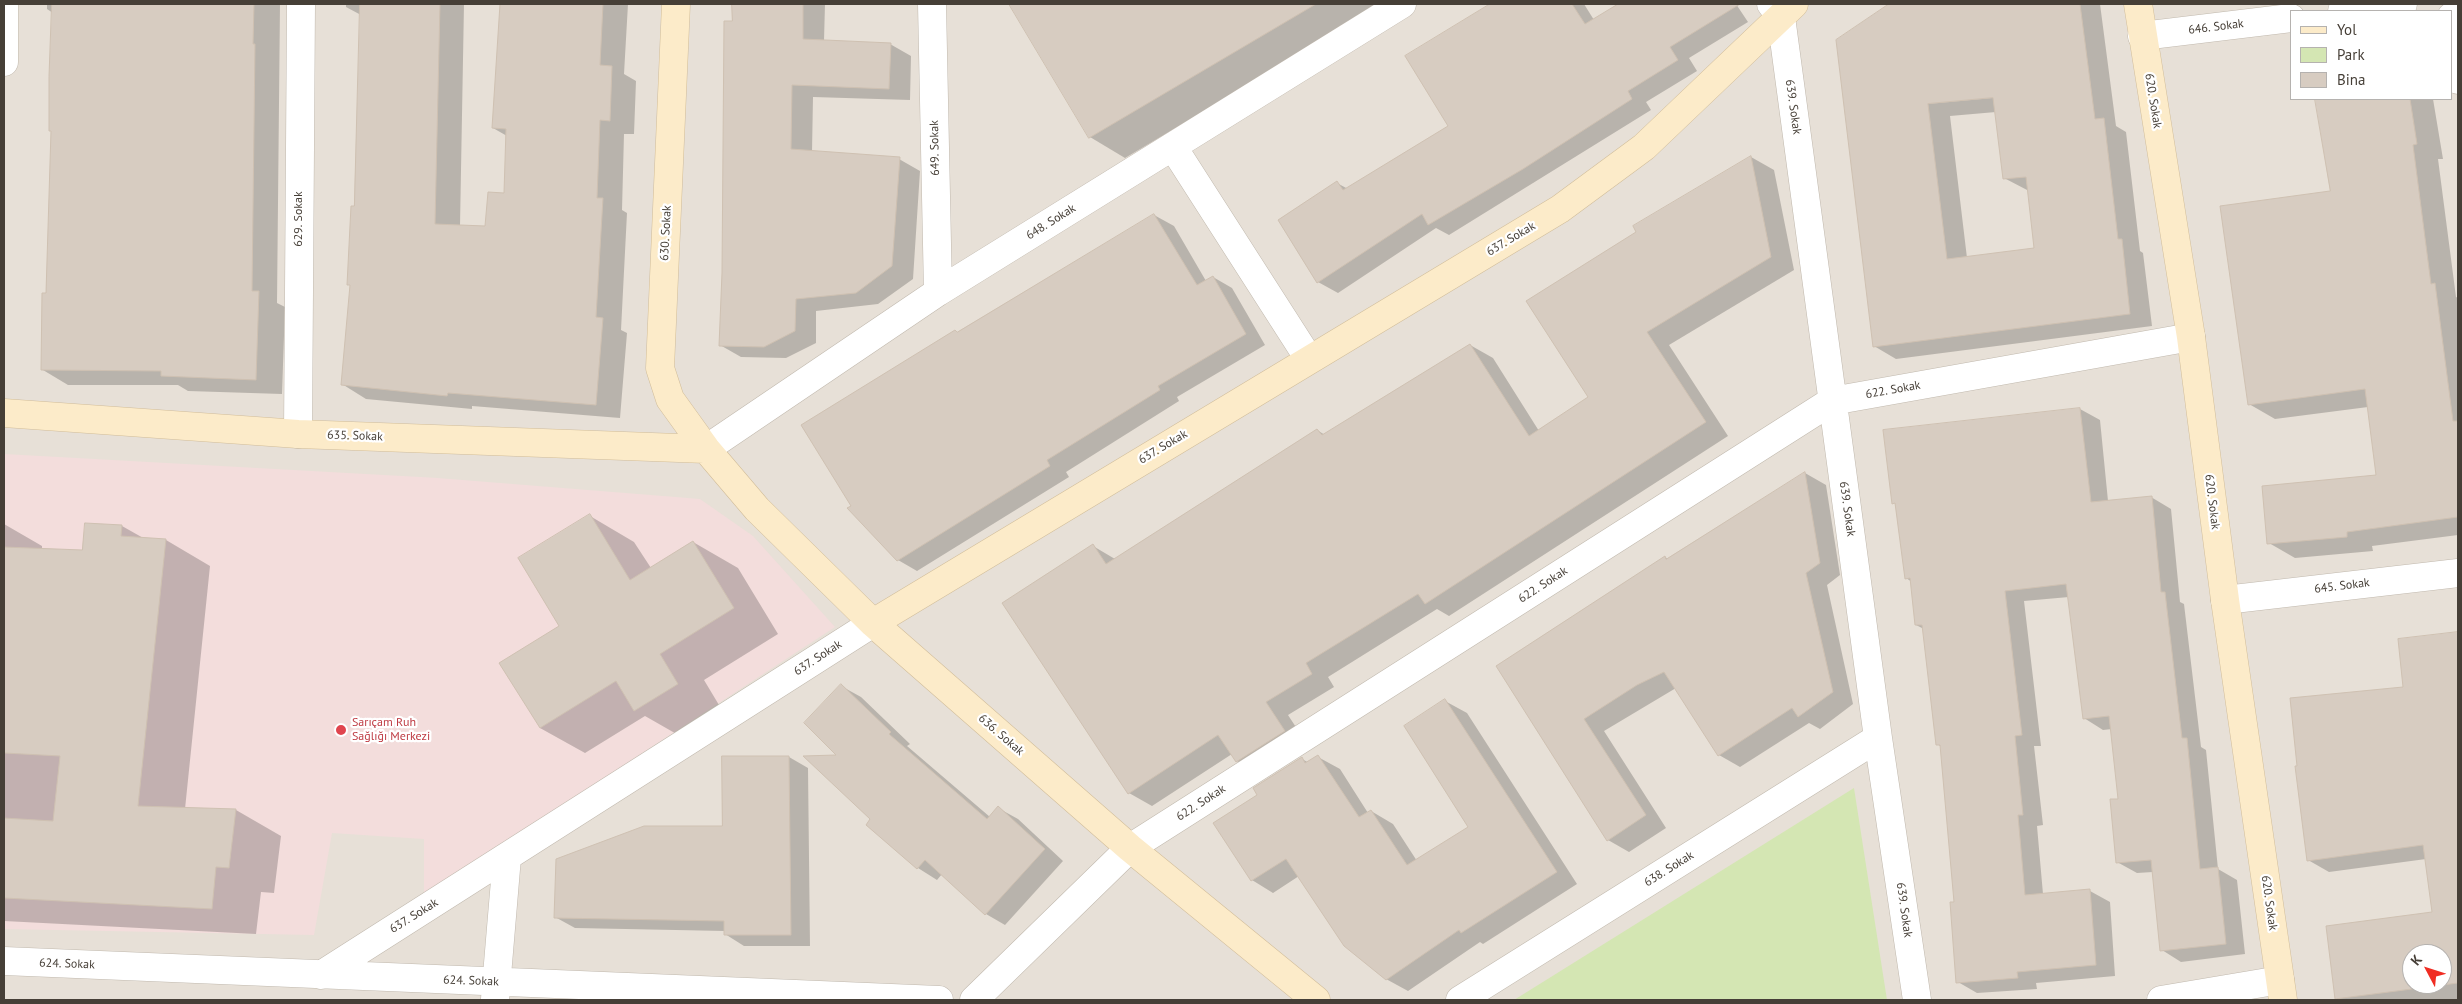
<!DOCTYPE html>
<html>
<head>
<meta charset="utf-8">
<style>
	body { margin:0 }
	#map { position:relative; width:2462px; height:1004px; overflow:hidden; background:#f3efe8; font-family:"PT Sans",sans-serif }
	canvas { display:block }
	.frame { position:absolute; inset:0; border:5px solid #463f37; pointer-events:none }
	.legend { position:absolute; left:2290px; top:10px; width:162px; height:90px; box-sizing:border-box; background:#fff; border:1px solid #b5b2af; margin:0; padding:6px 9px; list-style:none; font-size:15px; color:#463f37 }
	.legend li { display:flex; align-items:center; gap:10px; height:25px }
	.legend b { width:25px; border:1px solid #b5b2af }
	.north { position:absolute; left:2402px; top:944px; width:50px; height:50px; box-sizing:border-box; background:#fff; border:1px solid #b5b2af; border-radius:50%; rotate:310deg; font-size:14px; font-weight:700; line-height:20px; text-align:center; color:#463f37 }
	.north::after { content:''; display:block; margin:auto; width:18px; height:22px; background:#f02d23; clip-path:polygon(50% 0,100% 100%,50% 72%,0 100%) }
</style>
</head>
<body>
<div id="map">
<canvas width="2462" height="1004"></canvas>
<div class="frame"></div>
<ul class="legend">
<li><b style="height:6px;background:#fcebc9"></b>Yol</li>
<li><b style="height:14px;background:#d4e6b3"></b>Park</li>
<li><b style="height:14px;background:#d7ccc1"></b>Bina</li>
</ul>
<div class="north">K</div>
</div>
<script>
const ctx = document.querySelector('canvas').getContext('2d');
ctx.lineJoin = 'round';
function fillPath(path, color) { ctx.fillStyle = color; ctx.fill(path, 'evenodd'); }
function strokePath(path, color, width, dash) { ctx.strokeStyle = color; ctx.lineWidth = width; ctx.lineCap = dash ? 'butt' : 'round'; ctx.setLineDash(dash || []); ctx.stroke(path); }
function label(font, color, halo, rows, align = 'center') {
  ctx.font = font + ' "PT Sans",sans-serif'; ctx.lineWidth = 4.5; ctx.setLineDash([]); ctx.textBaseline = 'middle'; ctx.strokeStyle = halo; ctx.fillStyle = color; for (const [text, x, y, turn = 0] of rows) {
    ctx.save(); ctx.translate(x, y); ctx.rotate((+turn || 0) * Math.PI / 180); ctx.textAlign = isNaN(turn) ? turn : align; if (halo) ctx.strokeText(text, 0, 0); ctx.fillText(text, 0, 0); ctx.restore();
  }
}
fillPath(new Path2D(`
	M 4,4 L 2458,4 L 2458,1000 L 4,1000 ZM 2291,11 L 2451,11 L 2451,99 L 2291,99 ZM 2412,954 L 2442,954 L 2442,984 L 2412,984 Z`), '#e7e0d7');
fillPath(new Path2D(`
	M 4,454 L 438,478 L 700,499 L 753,536 L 835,627 L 424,896 L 424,839 L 332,833 L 314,935 L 4,929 Z`), '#f3dddc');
fillPath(new Path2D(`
	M 1854,788 L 1887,1000 L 1514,1000 Z`), '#d4e6b3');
fillPath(new Path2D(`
	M 47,4 L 280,4 L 277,303 L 285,307 L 282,394 L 188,391 L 178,385 L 68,385 L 43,370 L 53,131 L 53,13 L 47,9 Z
	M 346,4 L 464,4 L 460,226 L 486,227 L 505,194 L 507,136 L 493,128 L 501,4 L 628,4 L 624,74 L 636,81 L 634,134 L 624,134 L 622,210 L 627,213 L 621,330 L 627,333 L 620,418 L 472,406 L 472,409 L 366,399 L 342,384 L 352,286 L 361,15 L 346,7 Z
	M 734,4 L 825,4 L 824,41 L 890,44 L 911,56 L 910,100 L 813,97 L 812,152 L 899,159 L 920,171 L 913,279 L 878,304 L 816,311 L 816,343 L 786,358 L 741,357 L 720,345 Z
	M 1011,4 L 1384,4 L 1125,158 L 1090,137 Z
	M 1492,4 L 1584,4 L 1594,20 L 1620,4 L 1736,4 L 1748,22 L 1689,58 L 1697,71 L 1646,102 L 1651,110 L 1449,235 L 1436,228 L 1338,293 L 1318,282 L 1337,183 L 1348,189 L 1450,126 L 1407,56 Z
	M 1890,4 L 2100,4 L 2116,126 L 2126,132 L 2140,251 L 2143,253 L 2152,326 L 1896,359 L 1874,346 L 1837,40 ZM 1996,112 L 2004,178 L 2029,191 L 2036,249 L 1967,258 L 1950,116 Z
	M 2316,99 L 2433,99 L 2443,159 L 2438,159 L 2456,297 L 2458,298 L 2458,535 L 2372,546 L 2373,551 L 2295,558 L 2269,543 L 2378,476 L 2368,407 L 2275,419 L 2249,404 L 2331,192 Z
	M 1751,157 L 1774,170 L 1794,270 L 1669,345 L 1728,436 L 1449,616 L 1437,609 L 1328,677 L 1334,687 L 1288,715 L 1307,744 L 1259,774 L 1237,761 L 1232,754 L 1152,806 L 1129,793 L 1093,546 L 1115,559 L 1317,430 L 1325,435 L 1470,345 L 1493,358 L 1539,431 L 1590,398 L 1638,232 Z
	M 1154,215 L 1174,226 L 1206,281 L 1213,277 L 1232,288 L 1265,345 L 1177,397 L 1179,401 L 1066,472 L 1069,477 L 917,571 L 898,560 L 853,506 L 958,333 Z
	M 2080,409 L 2100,420 L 2108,501 L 2151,497 L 2171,509 L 2180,602 L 2184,604 L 2201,747 L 2206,750 L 2218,869 L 2237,880 L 2245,954 L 2181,962 L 2162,950 L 2153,872 L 2137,873 L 2117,862 L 2120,800 L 2112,729 L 2103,730 L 2084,718 L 2069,597 L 2024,601 L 2041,746 L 2034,746 L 2043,825 L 2037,826 L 2043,894 L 2090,891 L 2110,902 L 2115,976 L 2036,983 L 2037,989 L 1977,993 L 1958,982 L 1956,903 L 1942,747 L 1937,744 L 1924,629 L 1916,625 L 1912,582 L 1906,578 L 1885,431 Z
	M 1805,473 L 1826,485 L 1840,575 L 1827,585 L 1853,704 L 1820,729 L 1809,723 L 1740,767 L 1719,755 L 1676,688 L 1604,731 L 1666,828 L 1629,852 L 1608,840 L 1497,666 L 1665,557 L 1668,559 Z
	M 590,516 L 634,542 L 651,568 L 693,542 L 738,568 L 778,634 L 704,680 L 722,710 L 680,736 L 645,716 L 585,753 L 540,728 L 561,626 Z
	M 4,524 L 42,546 L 42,550 L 83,552 L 86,524 L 122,526 L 145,539 L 166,540 L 210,566 L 185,809 L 236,810 L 281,836 L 274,893 L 261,892 L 256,934 L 4,921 Z
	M 2458,634 L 2458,1000 L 2339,1000 L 2336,998 L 2433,913 L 2426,859 L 2329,872 L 2308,860 L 2404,688 L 2399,640 ZM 2412,954 L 2442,954 L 2442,984 L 2412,984 Z
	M 841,686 L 861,697 L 910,744 L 907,746 L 990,817 L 998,808 L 1018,819 L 1063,861 L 1005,925 L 986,914 L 942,874 L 937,880 L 918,868 L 867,825 L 872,819 L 839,757 Z
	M 1445,701 L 1467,713 L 1577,884 L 1483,944 L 1480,942 L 1408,991 L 1386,979 L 1299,876 L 1273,893 L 1252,880 L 1258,795 L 1302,759 L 1309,763 L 1318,757 L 1340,769 L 1368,813 L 1371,811 L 1393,824 L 1417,861 L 1470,828 Z
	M 789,757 L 808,768 L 810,946 L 744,946 L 725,934 L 725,931 L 575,928 L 555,917 L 724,828 Z`), '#0003');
const building = new Path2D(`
	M 52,4 L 254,4 L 253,44 L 255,44 L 252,291 L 259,291 L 256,380 L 161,376 L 161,371 L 41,370 L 42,293 L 46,293 L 51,131 L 49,131 L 49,77 Z
	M 360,4 L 440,4 L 435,224 L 485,226 L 488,192 L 504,193 L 506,129 L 492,128 L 500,4 L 603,4 L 600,65 L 612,66 L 610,121 L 600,120 L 597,198 L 603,198 L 596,317 L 603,318 L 596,405 L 448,393 L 447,396 L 341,385 L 350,285 L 347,285 L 351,206 L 354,206 Z
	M 732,4 L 803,4 L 803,39 L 891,43 L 889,89 L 792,85 L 791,149 L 900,157 L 892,266 L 856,293 L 796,299 L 795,331 L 764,347 L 719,346 L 722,273 L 724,21 L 732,21 Z
	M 1009,4 L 1316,4 L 1089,138 Z
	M 1490,4 L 1572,4 L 1585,24 L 1618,4 L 1740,4 L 1670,47 L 1678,60 L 1628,91 L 1632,99 L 1523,169 L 1428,225 L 1422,214 L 1317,283 L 1278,220 L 1337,181 L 1343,190 L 1448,126 L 1405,56 Z
	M 1889,4 L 2080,4 L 2095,119 L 2104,118 L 2118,239 L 2122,239 L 2130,314 L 1873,347 L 1836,40 ZM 1993,98 L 2003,179 L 2026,177 L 2034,248 L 1947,259 L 1928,104 Z
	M 2315,99 L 2410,99 L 2417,144 L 2413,145 L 2431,284 L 2435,283 L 2453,421 L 2458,421 L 2458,517 L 2347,532 L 2347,537 L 2267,544 L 2262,486 L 2376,475 L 2365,389 L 2248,405 L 2220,206 L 2330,191 Z
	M 1751,156 L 1771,257 L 1647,332 L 1706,422 L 1425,604 L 1418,594 L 1306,663 L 1312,674 L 1266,702 L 1285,731 L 1236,762 L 1218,735 L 1128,794 L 1002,603 L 1093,544 L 1106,564 L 1317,429 L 1322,435 L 1470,344 L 1529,436 L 1588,397 L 1526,301 L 1636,232 L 1633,226 Z
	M 1154,214 L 1197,285 L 1213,276 L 1246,334 L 1158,386 L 1160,390 L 1047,460 L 1050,466 L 897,561 L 847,508 L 851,506 L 801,425 L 955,330 L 957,332 Z
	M 2080,408 L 2091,502 L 2152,496 L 2161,592 L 2165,592 L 2182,738 L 2187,738 L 2200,869 L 2218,867 L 2226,944 L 2160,951 L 2151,860 L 2116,863 L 2110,799 L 2118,799 L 2109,716 L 2083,719 L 2066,584 L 2005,591 L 2022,735 L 2015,736 L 2023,815 L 2018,815 L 2025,895 L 2090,889 L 2096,965 L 2017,972 L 2018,978 L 1956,983 L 1950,902 L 1954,902 L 1940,745 L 1936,745 L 1922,625 L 1915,625 L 1910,578 L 1905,579 L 1895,503 L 1892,504 L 1883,430 Z
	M 1805,472 L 1820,563 L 1806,573 L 1833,692 L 1798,717 L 1792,708 L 1718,756 L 1664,672 L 1637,685 L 1584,719 L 1646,815 L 1607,841 L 1496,666 L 1665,556 L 1666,559 Z
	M 590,514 L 630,580 L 693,541 L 734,608 L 660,654 L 678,684 L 634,711 L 616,681 L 540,728 L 499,663 L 559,626 L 518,558 Z
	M 85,523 L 122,525 L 121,536 L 166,539 L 138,806 L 236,809 L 229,868 L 216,867 L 212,909 L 4,898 L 4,818 L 53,821 L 60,756 L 4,753 L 4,547 L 82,550 Z
	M 2458,632 L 2458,983 L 2335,999 L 2326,926 L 2432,912 L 2423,845 L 2307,861 L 2295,766 L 2297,766 L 2290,698 L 2403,687 L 2398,639 ZM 2412,954 L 2442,954 L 2442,984 L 2412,984 Z
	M 841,684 L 891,732 L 889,734 L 987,819 L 998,806 L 1045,849 L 985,915 L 925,860 L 917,869 L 866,825 L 870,819 L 803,756 L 836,755 L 804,723 Z
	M 1445,699 L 1557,872 L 1461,933 L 1459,930 L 1386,980 L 1344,946 L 1286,859 L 1251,881 L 1213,823 L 1257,795 L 1253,788 L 1302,757 L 1305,763 L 1318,755 L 1359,817 L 1371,810 L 1407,865 L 1468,827 L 1404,726 Z
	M 722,756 L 789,756 L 791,935 L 724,935 L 724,921 L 554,918 L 556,859 L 644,826 L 722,826 Z`);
fillPath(building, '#d7ccc1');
strokePath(building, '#cfc1b2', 1);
const street = new Path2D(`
	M 932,4 L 938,292
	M 1771,4 L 1781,17 L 1878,738 L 1917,1000
	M 2342,11 L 2403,4
	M 2451,17 L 2458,80
	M 2142,36 L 2291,18
	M 4,62 L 4,4
	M 1173,147 L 1309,359
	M 298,434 L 301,4
	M 706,449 L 938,292 L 1402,4
	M 2225,600 L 2458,573
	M 4,961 L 939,1000
	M 321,975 L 873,623
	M 495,999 L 507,857
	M 974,1000 L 1130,848 L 1832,401 L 2191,337
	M 1460,1000 L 1878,738
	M 2161,1000 L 2280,980`);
const secondary = new Path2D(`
	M 676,4 L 660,368 L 670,399 L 706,449 L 757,509 L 873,623 L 1130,848 L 1316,1000
	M 2138,4 L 2191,337 L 2225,600 L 2283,1000
	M 4,413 L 298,434 L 706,449
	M 873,623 L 1560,209 L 1644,147 L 1794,4`);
strokePath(street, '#c1b9ae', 29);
strokePath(secondary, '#d1bd9a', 29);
strokePath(street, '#fff', 28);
strokePath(secondary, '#fcebc9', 28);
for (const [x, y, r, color] of [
	[341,730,6,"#e0444e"]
]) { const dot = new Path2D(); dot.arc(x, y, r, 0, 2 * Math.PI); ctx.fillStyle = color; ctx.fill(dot); strokePath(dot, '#fff', 2); }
label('12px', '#463f37', '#fff', [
	["646. Sokak",2216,27,-7],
	["620. Sokak",2153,101,81],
	["639. Sokak",1793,107,82],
	["649. Sokak",935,148,-91],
	["629. Sokak",299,219,-90],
	["648. Sokak",1051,222,-32],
	["630. Sokak",666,233,-87],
	["637. Sokak",1511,239,-31],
	["622. Sokak",1893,390,-10],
	["635. Sokak",355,436,2],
	["637. Sokak",1163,447,-31],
	["620. Sokak",2212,502,83],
	["639. Sokak",1847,509,82],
	["622. Sokak",1543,585,-33],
	["645. Sokak",2342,586,-7],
	["637. Sokak",818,658,-33],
	["636. Sokak",1001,735,41],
	["622. Sokak",1201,803,-33],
	["638. Sokak",1669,869,-32],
	["620. Sokak",2269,903,82],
	["639. Sokak",1904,910,82],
	["637. Sokak",414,916,-32],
	["624. Sokak",67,964,2],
	["624. Sokak",471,981,2]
]);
label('12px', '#be3a42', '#fff', [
	["Sarıçam Ruh",352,723],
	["Sağlığı Merkezi",352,737]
], 'left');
</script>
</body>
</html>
